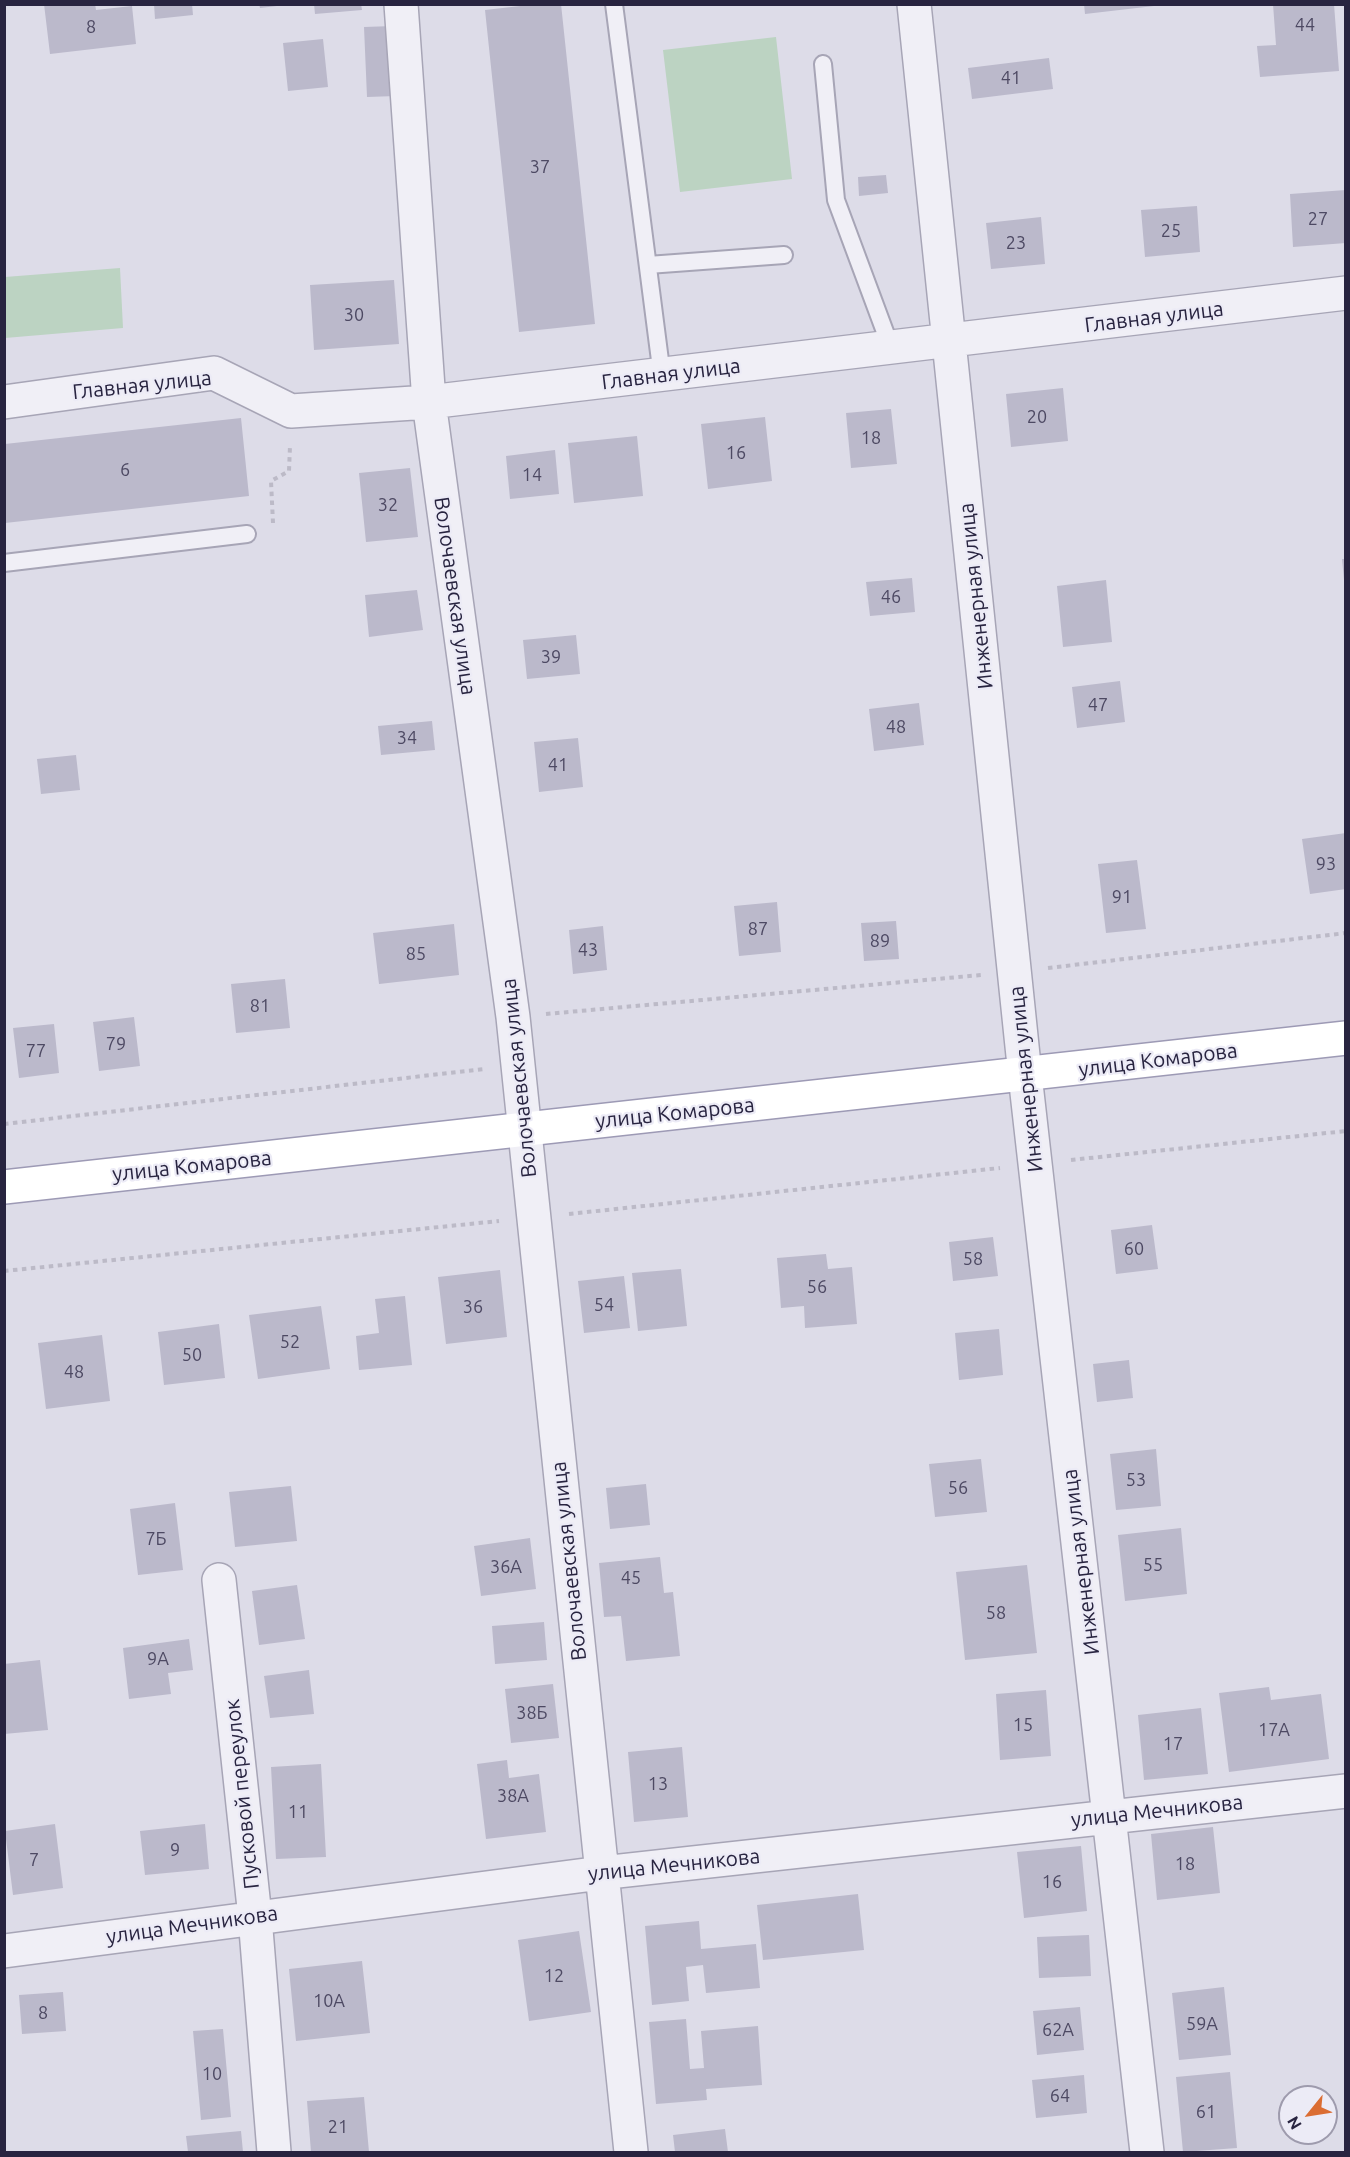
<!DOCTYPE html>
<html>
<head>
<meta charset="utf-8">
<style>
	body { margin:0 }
	#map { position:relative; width:1350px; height:2157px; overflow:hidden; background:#dddce8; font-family:Ubuntu,sans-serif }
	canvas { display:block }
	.frame { position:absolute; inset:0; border:6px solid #282440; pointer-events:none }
	.north { position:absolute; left:1278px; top:2085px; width:60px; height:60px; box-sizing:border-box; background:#ecebf6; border:2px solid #9e9bad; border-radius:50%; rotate:240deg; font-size:16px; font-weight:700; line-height:24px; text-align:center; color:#282440 }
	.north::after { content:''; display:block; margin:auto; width:21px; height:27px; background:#db6d33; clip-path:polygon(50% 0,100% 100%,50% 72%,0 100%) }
</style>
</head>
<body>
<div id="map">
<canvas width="1350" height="2157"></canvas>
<div class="frame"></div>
<div class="north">N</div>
</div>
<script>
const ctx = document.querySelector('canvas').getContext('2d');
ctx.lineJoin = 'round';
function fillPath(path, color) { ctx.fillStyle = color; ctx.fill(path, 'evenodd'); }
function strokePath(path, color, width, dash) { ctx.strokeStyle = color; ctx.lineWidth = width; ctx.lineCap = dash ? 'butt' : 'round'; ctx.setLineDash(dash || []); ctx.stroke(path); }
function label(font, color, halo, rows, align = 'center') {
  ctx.font = font + ' Ubuntu,sans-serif'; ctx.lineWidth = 4.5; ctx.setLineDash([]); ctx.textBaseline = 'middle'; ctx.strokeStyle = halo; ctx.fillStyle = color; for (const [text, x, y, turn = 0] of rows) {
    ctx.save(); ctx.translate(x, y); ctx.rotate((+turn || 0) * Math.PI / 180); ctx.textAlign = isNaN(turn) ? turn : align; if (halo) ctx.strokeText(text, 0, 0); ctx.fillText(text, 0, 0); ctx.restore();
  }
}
fillPath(new Path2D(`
	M 776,37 L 792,179 L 680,192 L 663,50 Z
	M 120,268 L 123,328 L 5,338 L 5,277 Z`), '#bcd3c2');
fillPath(new Path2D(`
	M 44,4 L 95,4 L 96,10 L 132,6 L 136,44 L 50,54 Z
	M 154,4 L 192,4 L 193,15 L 155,19 Z
	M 259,4 L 277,4 L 277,6 L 260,8 Z
	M 314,4 L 361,4 L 362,10 L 315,14 Z
	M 538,4 L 561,4 L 595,324 L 519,332 L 485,10 Z
	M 1084,4 L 1154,4 L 1154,6 L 1085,14 Z
	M 1273,4 L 1334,4 L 1339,71 L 1260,77 L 1257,46 L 1276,45 Z
	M 393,26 L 396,96 L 367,97 L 364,27 Z
	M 323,39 L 328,87 L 288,91 L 283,43 Z
	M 1049,58 L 1053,89 L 972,99 L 968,68 Z
	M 886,175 L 888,193 L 859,196 L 858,177 Z
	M 1346,190 L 1346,243 L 1293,247 L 1290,194 Z
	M 1197,206 L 1200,252 L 1145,257 L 1141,210 Z
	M 1041,217 L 1045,264 L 991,269 L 986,223 Z
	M 394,280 L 399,344 L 314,350 L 310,285 Z
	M 1063,388 L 1068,441 L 1011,447 L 1006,394 Z
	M 891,409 L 897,464 L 851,468 L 846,413 Z
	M 765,417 L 772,481 L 708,489 L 701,424 Z
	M 241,418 L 249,496 L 5,523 L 5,444 Z
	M 637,436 L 643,496 L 574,503 L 568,443 Z
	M 555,450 L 559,494 L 510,499 L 506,456 Z
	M 410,468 L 418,537 L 366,542 L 359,473 Z
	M 1342,559 L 1346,559 L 1346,580 L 1344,580 Z
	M 912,578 L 915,612 L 870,616 L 866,582 Z
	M 1106,580 L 1112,642 L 1063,647 L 1057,586 Z
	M 417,590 L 423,630 L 369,637 L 365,595 Z
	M 576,635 L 580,674 L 527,679 L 523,640 Z
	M 1120,681 L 1125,722 L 1077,728 L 1072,687 Z
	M 919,703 L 924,745 L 874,751 L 869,709 Z
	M 432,721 L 435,750 L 381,755 L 378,726 Z
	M 578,738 L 583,787 L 539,792 L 534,742 Z
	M 76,755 L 80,790 L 41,794 L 37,759 Z
	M 1346,833 L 1346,889 L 1310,894 L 1302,839 Z
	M 1137,860 L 1146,929 L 1106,933 L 1098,864 Z
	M 777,902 L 781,952 L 739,956 L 734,906 Z
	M 896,921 L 899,959 L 864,961 L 861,923 Z
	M 454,924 L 459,975 L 379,984 L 373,933 Z
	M 603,926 L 607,970 L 573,974 L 569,930 Z
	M 285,979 L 290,1028 L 236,1033 L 231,984 Z
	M 134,1017 L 140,1066 L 99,1071 L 93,1022 Z
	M 54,1024 L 59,1073 L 19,1078 L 13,1028 Z
	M 1152,1225 L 1158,1269 L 1116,1274 L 1111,1230 Z
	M 993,1237 L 998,1276 L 953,1281 L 949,1242 Z
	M 826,1254 L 828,1269 L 852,1267 L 857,1324 L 805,1328 L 804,1306 L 781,1308 L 777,1258 Z
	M 681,1269 L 687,1326 L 638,1331 L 632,1273 Z
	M 500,1270 L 507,1337 L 446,1344 L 438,1277 Z
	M 624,1276 L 630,1328 L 584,1333 L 578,1281 Z
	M 405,1296 L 412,1365 L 359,1370 L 356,1336 L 379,1333 L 375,1299 Z
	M 321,1306 L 330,1369 L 258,1379 L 249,1315 Z
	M 219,1324 L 225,1378 L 164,1385 L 158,1332 Z
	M 999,1329 L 1003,1375 L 959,1380 L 955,1333 Z
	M 102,1335 L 110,1401 L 46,1409 L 38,1343 Z
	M 1129,1360 L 1133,1398 L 1097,1402 L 1093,1364 Z
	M 1156,1449 L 1161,1506 L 1116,1510 L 1110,1454 Z
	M 981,1459 L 987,1512 L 935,1517 L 929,1464 Z
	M 646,1484 L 650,1525 L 610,1529 L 606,1488 Z
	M 291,1486 L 297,1541 L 235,1547 L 229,1492 Z
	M 175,1503 L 183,1570 L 138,1575 L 130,1509 Z
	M 1181,1528 L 1187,1594 L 1125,1601 L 1118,1535 Z
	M 530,1538 L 536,1589 L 481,1596 L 474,1546 Z
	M 660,1557 L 664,1593 L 673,1592 L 680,1656 L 626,1661 L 621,1616 L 604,1617 L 599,1563 Z
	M 1027,1565 L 1037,1653 L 965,1660 L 956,1572 Z
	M 297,1585 L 305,1639 L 259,1645 L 252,1591 Z
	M 544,1622 L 547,1660 L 495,1664 L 492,1626 Z
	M 189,1639 L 193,1670 L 168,1673 L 171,1694 L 129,1699 L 123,1648 Z
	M 40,1660 L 48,1730 L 4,1734 L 4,1664 Z
	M 309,1670 L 314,1714 L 270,1718 L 264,1676 Z
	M 553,1684 L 559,1738 L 511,1743 L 505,1689 Z
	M 1269,1687 L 1271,1700 L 1321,1694 L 1329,1759 L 1229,1772 L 1219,1693 Z
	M 1046,1690 L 1051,1756 L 1000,1760 L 996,1694 Z
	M 1201,1708 L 1208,1774 L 1144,1780 L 1138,1715 Z
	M 682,1747 L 688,1817 L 634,1822 L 628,1752 Z
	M 507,1760 L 509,1778 L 539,1774 L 546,1832 L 486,1839 L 477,1764 Z
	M 321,1764 L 326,1857 L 276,1859 L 271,1767 Z
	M 55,1824 L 63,1888 L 13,1895 L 5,1831 Z
	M 205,1824 L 209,1869 L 145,1875 L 140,1831 Z
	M 1213,1827 L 1220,1893 L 1157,1900 L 1151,1834 Z
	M 1081,1846 L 1087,1911 L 1024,1918 L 1017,1852 Z
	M 858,1894 L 864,1950 L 763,1960 L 757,1905 Z
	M 699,1921 L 701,1949 L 756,1944 L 760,1988 L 706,1993 L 703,1965 L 686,1967 L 689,2001 L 652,2005 L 645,1926 Z
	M 579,1931 L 591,2012 L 529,2021 L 518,1940 Z
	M 1089,1935 L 1091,1976 L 1039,1978 L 1037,1937 Z
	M 362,1961 L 370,2033 L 296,2041 L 289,1969 Z
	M 1224,1987 L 1231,2055 L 1179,2060 L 1172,1993 Z
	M 63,1992 L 66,2031 L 22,2034 L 19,1995 Z
	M 1080,2007 L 1084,2050 L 1037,2055 L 1033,2011 Z
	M 686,2019 L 690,2069 L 704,2068 L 701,2031 L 758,2026 L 762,2085 L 706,2089 L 707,2100 L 656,2104 L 649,2022 Z
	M 223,2029 L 231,2117 L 201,2120 L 193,2031 Z
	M 1230,2072 L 1237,2148 L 1183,2152 L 1176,2077 Z
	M 1084,2075 L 1087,2113 L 1036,2118 L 1032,2080 Z
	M 364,2097 L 369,2152 L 311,2152 L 307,2101 Z
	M 725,2129 L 728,2152 L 675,2152 L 673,2135 Z
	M 241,2131 L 243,2152 L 188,2152 L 186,2136 Z`), '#bbb9cb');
const service = new Path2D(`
	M 614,4 L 662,376
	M 823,64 L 836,200 L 891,348
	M 648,265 L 784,255
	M 4,563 L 247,534`);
const minor = new Path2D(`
	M 401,4 L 429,402 L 513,1017 L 631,2152
	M 914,4 L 1025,1075 L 1147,2152
	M 4,402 L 214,373 L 291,411 L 429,402 L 1346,293
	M 219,1580 L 255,1917 L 274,2152
	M 4,1951 L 601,1873 L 1346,1791`);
const primary = new Path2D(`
	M 4,1187 L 1346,1038`);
strokePath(service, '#a7a5b6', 20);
strokePath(minor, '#a7a5b6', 36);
strokePath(primary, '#9d9ab5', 36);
strokePath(new Path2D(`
	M 273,523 L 271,481 L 289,471 L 290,446
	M 1048,968 L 1346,933
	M 546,1014 L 981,975
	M 4,1124 L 484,1069
	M 1071,1160 L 1346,1131
	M 569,1214 L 1000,1168
	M 4,1271 L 499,1221`), '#bcbac7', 4, [4.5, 4.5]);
strokePath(service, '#f0eff6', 16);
strokePath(minor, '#f0eff6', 33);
strokePath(primary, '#fff', 33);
label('18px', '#4d4963', null, [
	["44",1305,25],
	["8",91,27],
	["41",1011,78],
	["37",540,167],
	["27",1318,219],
	["25",1171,231],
	["23",1016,243],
	["30",354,315],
	["20",1037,417],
	["18",871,438],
	["16",736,453],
	["6",125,470],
	["14",532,475],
	["32",388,505],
	["46",891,597],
	["39",551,657],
	["47",1098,705],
	["48",896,727],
	["34",407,738],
	["41",558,765],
	["93",1326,864],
	["91",1122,897],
	["87",758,929],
	["89",880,941],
	["43",588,950],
	["85",416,954],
	["81",260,1006],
	["79",116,1044],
	["77",36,1051],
	["60",1134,1249],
	["58",973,1259],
	["56",817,1287],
	["54",604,1305],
	["36",473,1307],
	["52",290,1342],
	["50",192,1355],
	["48",74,1372],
	["53",1136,1480],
	["56",958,1488],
	["7Б",156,1539],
	["55",1153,1565],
	["36А",506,1567],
	["45",631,1578],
	["58",996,1613],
	["9А",158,1659],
	["38Б",532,1713],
	["15",1023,1725],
	["17А",1274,1730],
	["17",1173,1744],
	["13",658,1784],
	["38А",513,1796],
	["11",298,1812],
	["9",175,1850],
	["7",34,1860],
	["18",1185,1864],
	["16",1052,1882],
	["12",554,1976],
	["10А",329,2001],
	["8",43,2013],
	["59А",1202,2024],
	["62А",1058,2030],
	["10",212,2074],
	["64",1060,2096],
	["61",1206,2112],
	["21",338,2127]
]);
label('21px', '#282440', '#ecebf6', [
	["Главная улица",1154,317,-7],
	["Главная улица",671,374,-7],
	["Главная улица",142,385,-6],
	["Волочаевская улица",455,596,82],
	["Инженерная улица",976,596,-96],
	["улица Комарова",1158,1060,-7],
	["Волочаевская улица",519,1078,-96],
	["Инженерная улица",1026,1079,-96],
	["улица Комарова",675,1113,-6],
	["улица Комарова",192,1166,-6],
	["Волочаевская улица",569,1561,-96],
	["Инженерная улица",1081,1562,-97],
	["Пусковой переулок",242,1794,-96],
	["улица Мечникова",1157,1811,-6],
	["улица Мечникова",674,1865,-6],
	["улица Мечникова",192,1925,-8]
]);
</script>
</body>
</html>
